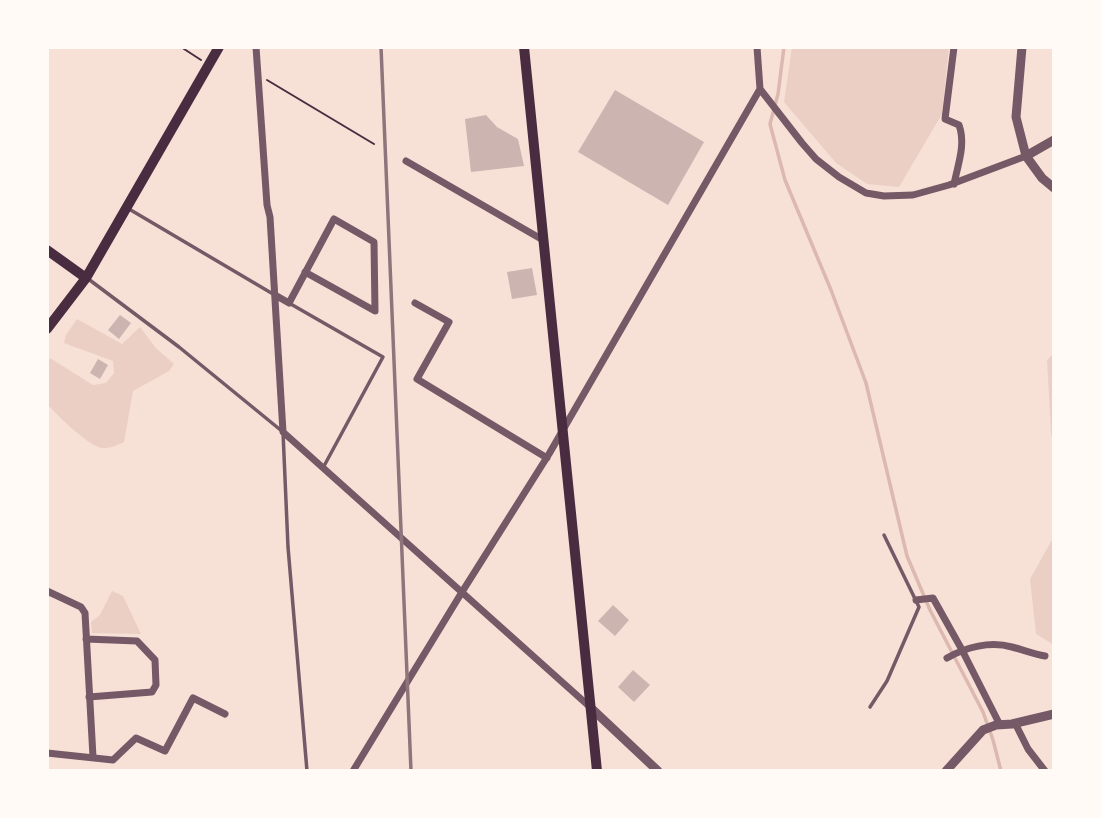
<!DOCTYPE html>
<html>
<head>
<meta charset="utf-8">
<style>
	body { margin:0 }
	#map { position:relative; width:1101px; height:818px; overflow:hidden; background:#f7e1d7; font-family:"Fira Sans Condensed",sans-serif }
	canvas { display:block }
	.frame { position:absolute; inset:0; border:49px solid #fffaf5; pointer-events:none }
</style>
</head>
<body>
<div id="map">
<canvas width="1101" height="818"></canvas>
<div class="frame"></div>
</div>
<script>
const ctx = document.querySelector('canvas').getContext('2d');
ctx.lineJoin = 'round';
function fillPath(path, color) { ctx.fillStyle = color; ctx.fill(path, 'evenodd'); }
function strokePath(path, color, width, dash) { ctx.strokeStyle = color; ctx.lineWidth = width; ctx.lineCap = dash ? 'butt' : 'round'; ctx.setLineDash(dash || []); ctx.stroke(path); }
fillPath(new Path2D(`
	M 792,47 L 949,47 L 942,114 L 899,187 L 867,184 L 836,163 L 784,102 Z
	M 77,319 L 122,344 L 140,327 L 156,348 L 174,364 L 169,371 L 133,391 L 124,442 C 118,445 109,449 102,448 C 88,446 57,415 47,404 L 47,364 L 50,358 L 93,385 L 106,383 L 114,373 L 113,361 L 64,343 L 66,335 Z
	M 1054,353 L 1054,445 L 1051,433 L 1047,360 Z
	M 1054,532 L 1054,645 L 1036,634 L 1030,579 L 1053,538 Z
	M 112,591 L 123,596 L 141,634 L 92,633 L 91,622 L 100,615 Z`), '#ebcfc5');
strokePath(new Path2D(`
	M 784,47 L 778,94 L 770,124 L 785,180 L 831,290 L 866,383 L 907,556 L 930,610 L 983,712 L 993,740 L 1001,771`), '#dcb8b0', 3.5);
fillPath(new Path2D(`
	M 615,90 L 704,142 L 668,205 L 578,152 Z
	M 486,115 L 497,127 L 518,139 L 524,166 L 471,172 L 465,119 Z
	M 532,268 L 537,295 L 512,299 L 507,272 Z
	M 120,315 L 131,323 L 119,339 L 108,330 Z
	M 98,359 L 108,365 L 100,379 L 90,373 Z
	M 613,605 L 629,620 L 615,636 L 598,621 Z
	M 633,670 L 650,685 L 634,702 L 618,687 Z`), '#ccb4b1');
strokePath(new Path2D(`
	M 181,47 L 201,60
	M 267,80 L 374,144`), '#4a2c40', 2);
strokePath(new Path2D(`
	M 129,209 L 273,294
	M 87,278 L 179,347 L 283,432 L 288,547 L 307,771
	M 289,303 L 383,357 L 324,466
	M 870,707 L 887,681 L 919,607 L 884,535`), '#755966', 3.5);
strokePath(new Path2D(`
	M 256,47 L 267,205 L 270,217 L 283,432 L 590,707
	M 757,47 L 760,89 L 802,143 L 816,159 L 839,177 L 866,193 L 884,196 L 913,195 L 949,185 L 1026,156
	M 406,161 L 543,240
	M 954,184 C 958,164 966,144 959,125 L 945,119 L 954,47
	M 275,295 L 289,303 L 334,219 L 374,242 L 375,311 L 305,272
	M 415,303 L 449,322 L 417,379 L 547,458
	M 47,591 L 81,607 L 85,613 L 93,757
	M 916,600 L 933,598 L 961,648 L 1000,725
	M 86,639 L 137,641 L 155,660 L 156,685 L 152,692 L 89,697
	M 947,658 C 966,647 990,641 1012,647 C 1024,650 1033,654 1045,656
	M 1015,723 L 1028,749 L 1045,771
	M 47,753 L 113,760 L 136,738 L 165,751 L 193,698 L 225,714
	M 353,771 L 462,592 L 549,454 L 760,89`), '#755966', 7);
strokePath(new Path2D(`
	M 1022,47 L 1016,117 L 1026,156 L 1042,178 L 1054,188
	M 1026,156 L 1054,140
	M 591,708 L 658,771
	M 946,771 L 983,730 L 996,725 L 1012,724 L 1054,714`), '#755966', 9);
strokePath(new Path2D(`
	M 524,47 L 597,771
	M 47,250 L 86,278
	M 47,329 L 86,278 L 219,47`), '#4a2c40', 10);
strokePath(new Path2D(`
	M 381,47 L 411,771`), '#8f747c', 3.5);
</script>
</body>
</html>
